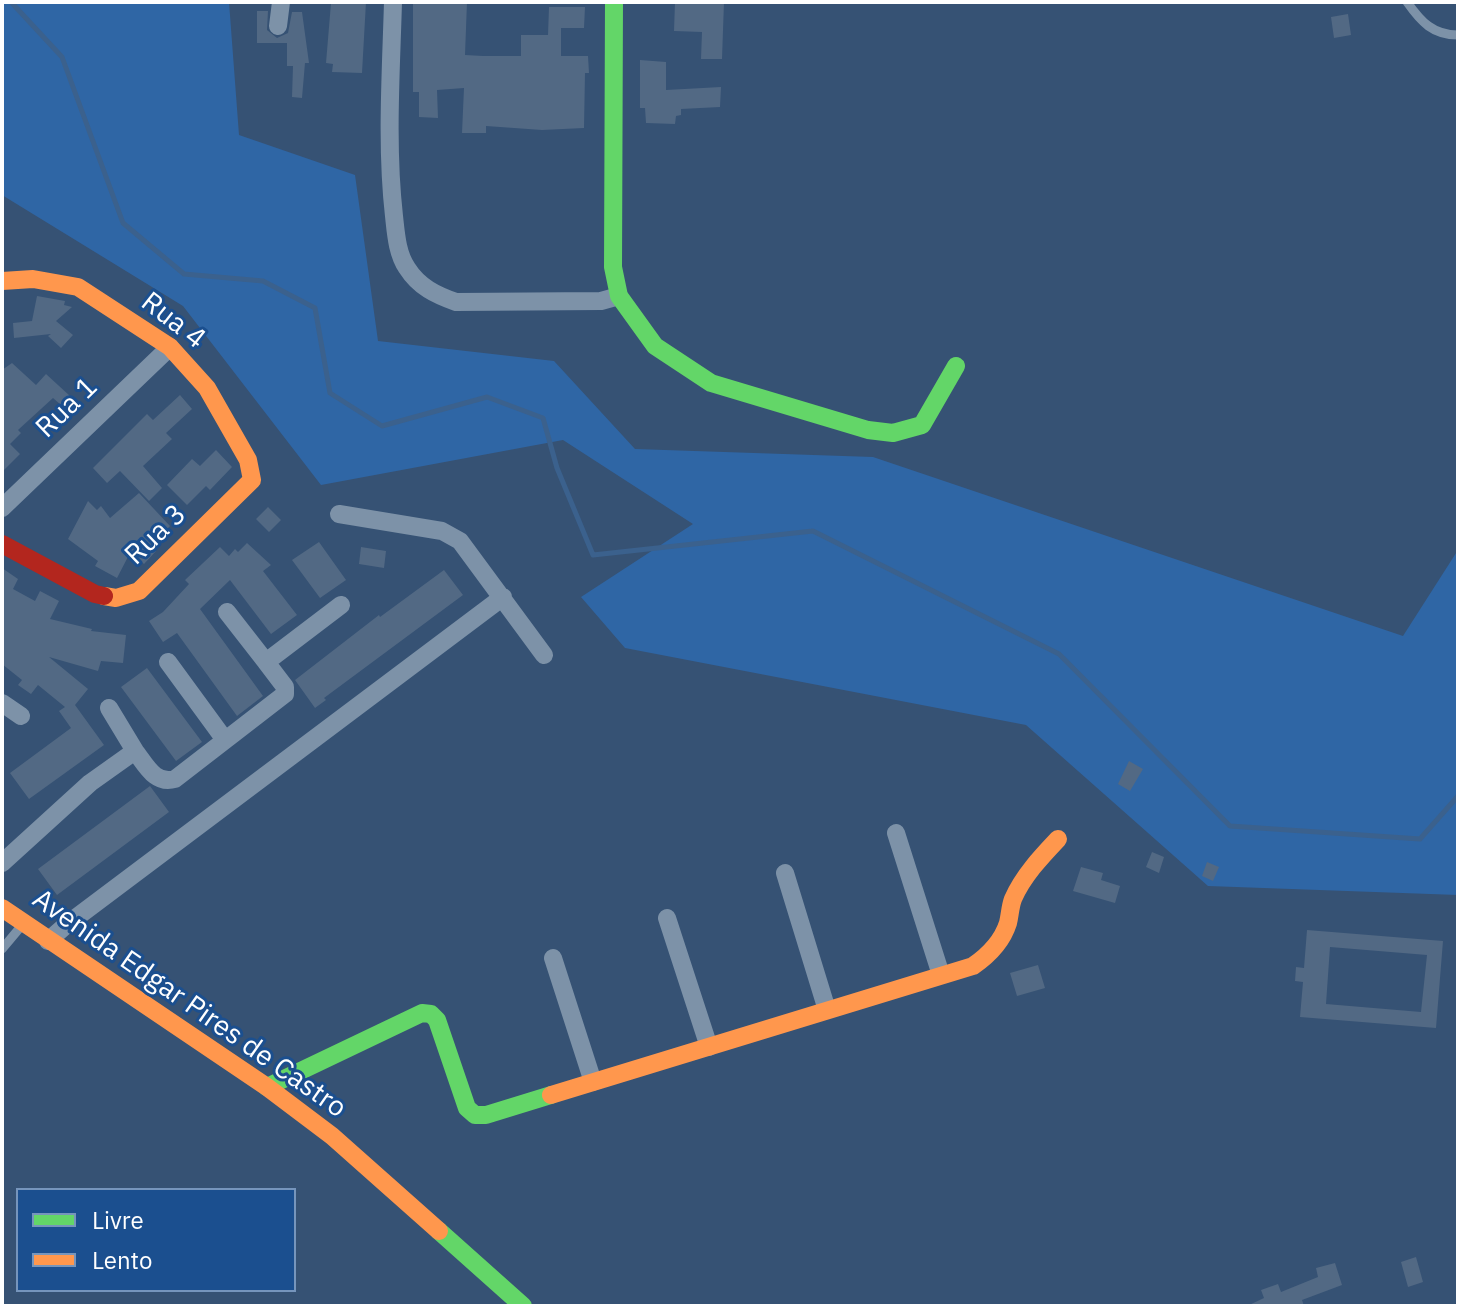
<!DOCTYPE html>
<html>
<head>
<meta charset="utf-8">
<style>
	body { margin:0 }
	#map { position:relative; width:1460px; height:1308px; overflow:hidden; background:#365274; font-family:"IBM Plex Sans",sans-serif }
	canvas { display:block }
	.frame { position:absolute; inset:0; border:4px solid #fff; pointer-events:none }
	.legend { position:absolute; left:16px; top:1188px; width:280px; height:104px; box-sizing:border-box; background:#1b4f8f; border:2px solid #7695bc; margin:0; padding:10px 14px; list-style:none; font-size:24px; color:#fff }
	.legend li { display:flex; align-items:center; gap:16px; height:40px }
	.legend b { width:40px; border:2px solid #7695bc }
</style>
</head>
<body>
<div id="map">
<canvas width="1460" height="1308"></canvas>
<div class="frame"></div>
<ul class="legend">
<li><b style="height:10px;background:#63d668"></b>Livre</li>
<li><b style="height:10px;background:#ff974d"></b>Lento</li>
</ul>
</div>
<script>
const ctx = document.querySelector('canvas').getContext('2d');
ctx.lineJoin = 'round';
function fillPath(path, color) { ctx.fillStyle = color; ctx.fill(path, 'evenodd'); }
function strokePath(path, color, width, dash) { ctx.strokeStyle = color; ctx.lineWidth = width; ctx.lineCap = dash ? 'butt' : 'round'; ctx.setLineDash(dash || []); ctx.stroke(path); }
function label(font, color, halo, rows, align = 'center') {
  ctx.font = font + ' "IBM Plex Sans",sans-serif'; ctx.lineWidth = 6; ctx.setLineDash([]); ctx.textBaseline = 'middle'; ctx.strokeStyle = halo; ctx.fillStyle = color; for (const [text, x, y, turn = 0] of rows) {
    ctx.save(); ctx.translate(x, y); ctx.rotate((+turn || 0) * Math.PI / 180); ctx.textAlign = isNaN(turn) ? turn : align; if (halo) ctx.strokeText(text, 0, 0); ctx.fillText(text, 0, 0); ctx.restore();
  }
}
fillPath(new Path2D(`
	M 2,2 L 229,2 L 239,135 L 355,175 L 378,341 L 554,361 L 635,449 L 873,457 L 1403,636 L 1458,550 L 1458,895 L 1208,886 L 1026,725 L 625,648 L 581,597 L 693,524 L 563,440 L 321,485 L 183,306 L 2,195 Z`), '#2f66a5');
strokePath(new Path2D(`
	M 11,2 L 62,57 L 123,223 L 184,274 L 263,281 L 315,308 L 330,393 L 382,426 L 487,397 L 543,418 L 557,468 L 593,555 L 813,531 L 1059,654 L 1230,826 L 1420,839 L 1458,796`), '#3b618d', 5);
fillPath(new Path2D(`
	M 345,2 L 366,2 L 362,73 L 332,72 L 333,64 L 326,63 L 331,3 Z
	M 413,2 L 467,2 L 465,55 L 483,56 L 521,56 L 521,35 L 548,35 L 549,7 L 585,7 L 584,28 L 561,28 L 561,56 L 588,56 L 589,73 L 585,73 L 584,128 L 542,130 L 486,126 L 486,133 L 462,133 L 464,88 L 437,90 L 438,118 L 419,117 L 419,92 L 413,92 Z
	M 675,2 L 724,2 L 722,59 L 701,59 L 702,32 L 674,31 Z
	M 257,11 L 268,11 L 267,30 L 277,38 L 288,33 L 292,12 L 302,12 L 309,63 L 305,63 L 302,98 L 292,97 L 293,66 L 287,66 L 287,43 L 257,43 Z
	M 1348,14 L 1351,35 L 1334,38 L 1331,17 Z
	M 640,60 L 666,62 L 666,90 L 721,87 L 720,107 L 681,109 L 681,115 L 676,116 L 675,124 L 646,123 L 645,108 L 640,108 Z
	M 37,296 L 65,301 L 64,305 L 72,307 L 56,321 L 73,335 L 61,348 L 48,336 L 51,334 L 14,338 L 13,323 L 32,321 Z
	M 12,363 L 36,385 L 46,374 L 70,396 L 61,405 L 53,398 L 18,430 L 21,433 L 10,444 L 20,454 L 2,472 L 2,370 Z
	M 180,395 L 192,409 L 166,433 L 172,439 L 143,466 L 162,488 L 149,501 L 120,471 L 107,483 L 93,468 L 147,414 L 153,420 Z
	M 216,450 L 232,467 L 210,490 L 206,486 L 187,505 L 167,485 L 192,459 L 200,466 Z
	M 139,493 L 170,526 L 152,544 L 156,551 L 144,564 L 131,551 L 117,578 L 95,566 L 98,561 L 68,539 L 88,501 L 97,510 L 101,506 L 110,518 Z
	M 268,507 L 281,520 L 269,532 L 256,519 Z
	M 319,542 L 346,580 L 320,598 L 292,560 Z
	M 247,543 L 271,565 L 263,571 L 297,615 L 271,634 L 230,580 L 200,609 L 263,696 L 237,716 L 177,633 L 163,642 L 149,621 L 163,612 L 189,584 L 185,580 L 220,547 L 229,556 L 235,549 L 238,552 Z
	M 361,547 L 386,551 L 384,568 L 359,564 Z
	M 2,568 L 18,579 L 13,589 L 35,601 L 40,591 L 59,601 L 50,619 L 92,629 L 91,631 L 126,635 L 123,663 L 101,661 L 98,671 L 49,657 L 88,689 L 75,705 L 104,745 L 29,799 L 10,773 L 71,728 L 59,711 L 65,707 L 38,685 L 31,694 L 18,685 L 22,680 L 2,664 Z
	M 444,570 L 463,595 L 324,698 L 326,700 L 315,708 L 295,680 L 379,615 L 380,617 Z
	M 147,668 L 202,742 L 176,761 L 121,687 Z
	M 1129,761 L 1143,769 L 1130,791 L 1118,784 Z
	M 150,786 L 169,812 L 57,895 L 38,869 Z
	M 1152,852 L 1164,857 L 1159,873 L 1146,867 Z
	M 1207,862 L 1219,867 L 1213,881 L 1202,876 Z
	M 1081,867 L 1103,873 L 1101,880 L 1120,886 L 1115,903 L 1073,891 Z
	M 1307,930 L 1443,941 L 1436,1028 L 1300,1017 L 1303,982 L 1295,981 L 1296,967 L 1304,968 ZM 1330,947 L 1427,955 L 1421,1012 L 1326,1004 Z
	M 1038,965 L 1045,988 L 1017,996 L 1010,973 Z
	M 1416,1257 L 1423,1282 L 1408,1287 L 1401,1262 Z
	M 1335,1263 L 1342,1285 L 1302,1300 L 1304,1306 L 1247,1306 L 1264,1298 L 1261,1290 L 1278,1284 L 1281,1292 L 1318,1277 L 1316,1268 Z`), '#526984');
strokePath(new Path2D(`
	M 1407,2 C 1421,22 1433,35 1458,35
	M 2,949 L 23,924`), '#7d92a8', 9);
strokePath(new Path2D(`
	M 393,2 C 391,73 386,145 394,216 C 396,234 397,253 407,268 C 419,287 436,295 456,302 L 601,301 L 619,296
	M 278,26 L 281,2
	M 2,508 L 170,347
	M 339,514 L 442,531 L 460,541 L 544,655
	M 227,612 L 266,662
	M 168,662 L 225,740
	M 2,703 L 21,716
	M 109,708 L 135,751
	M 896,833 L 941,975
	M 2,863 L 90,783 L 135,751 C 146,765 155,785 175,779 L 285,694 L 285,687 L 266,662 L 341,605
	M 785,873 L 827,1010
	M 667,918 L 709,1047
	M 48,941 L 65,926 L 503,597
	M 553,958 L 593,1082`), '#7d92a8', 18);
strokePath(new Path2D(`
	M 614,2 L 613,267 L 619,296 L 655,346 L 711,383 L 868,430 L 893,433 L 922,425 L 956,366
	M 267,1087 L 422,1013 L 431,1014 L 437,1020 L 467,1108 L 475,1115 L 486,1115 L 551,1095
	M 439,1231 L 523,1306`), '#63d668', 18);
strokePath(new Path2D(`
	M 2,281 L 33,279 L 78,287 L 170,347 L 207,388 L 248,460 L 252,480 L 139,591 L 116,598 L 104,596
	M 2,908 L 267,1087 L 332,1136 L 439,1231
	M 551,1095 L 973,966 C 989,955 1002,942 1008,923 C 1010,915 1010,907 1013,899 C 1023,876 1041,857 1058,839`), '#ff974d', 18);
strokePath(new Path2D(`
	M 2,544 L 95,594 L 104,596`), '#b3261e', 18);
label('28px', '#fff', '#1b4f8f', [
	["Rua 4",173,321,38],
	["Rua 1",67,408,-44],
	["Rua 3",156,535,-44],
	["Avenida Edgar Pires de Castro",189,1004,35]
]);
</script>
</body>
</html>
